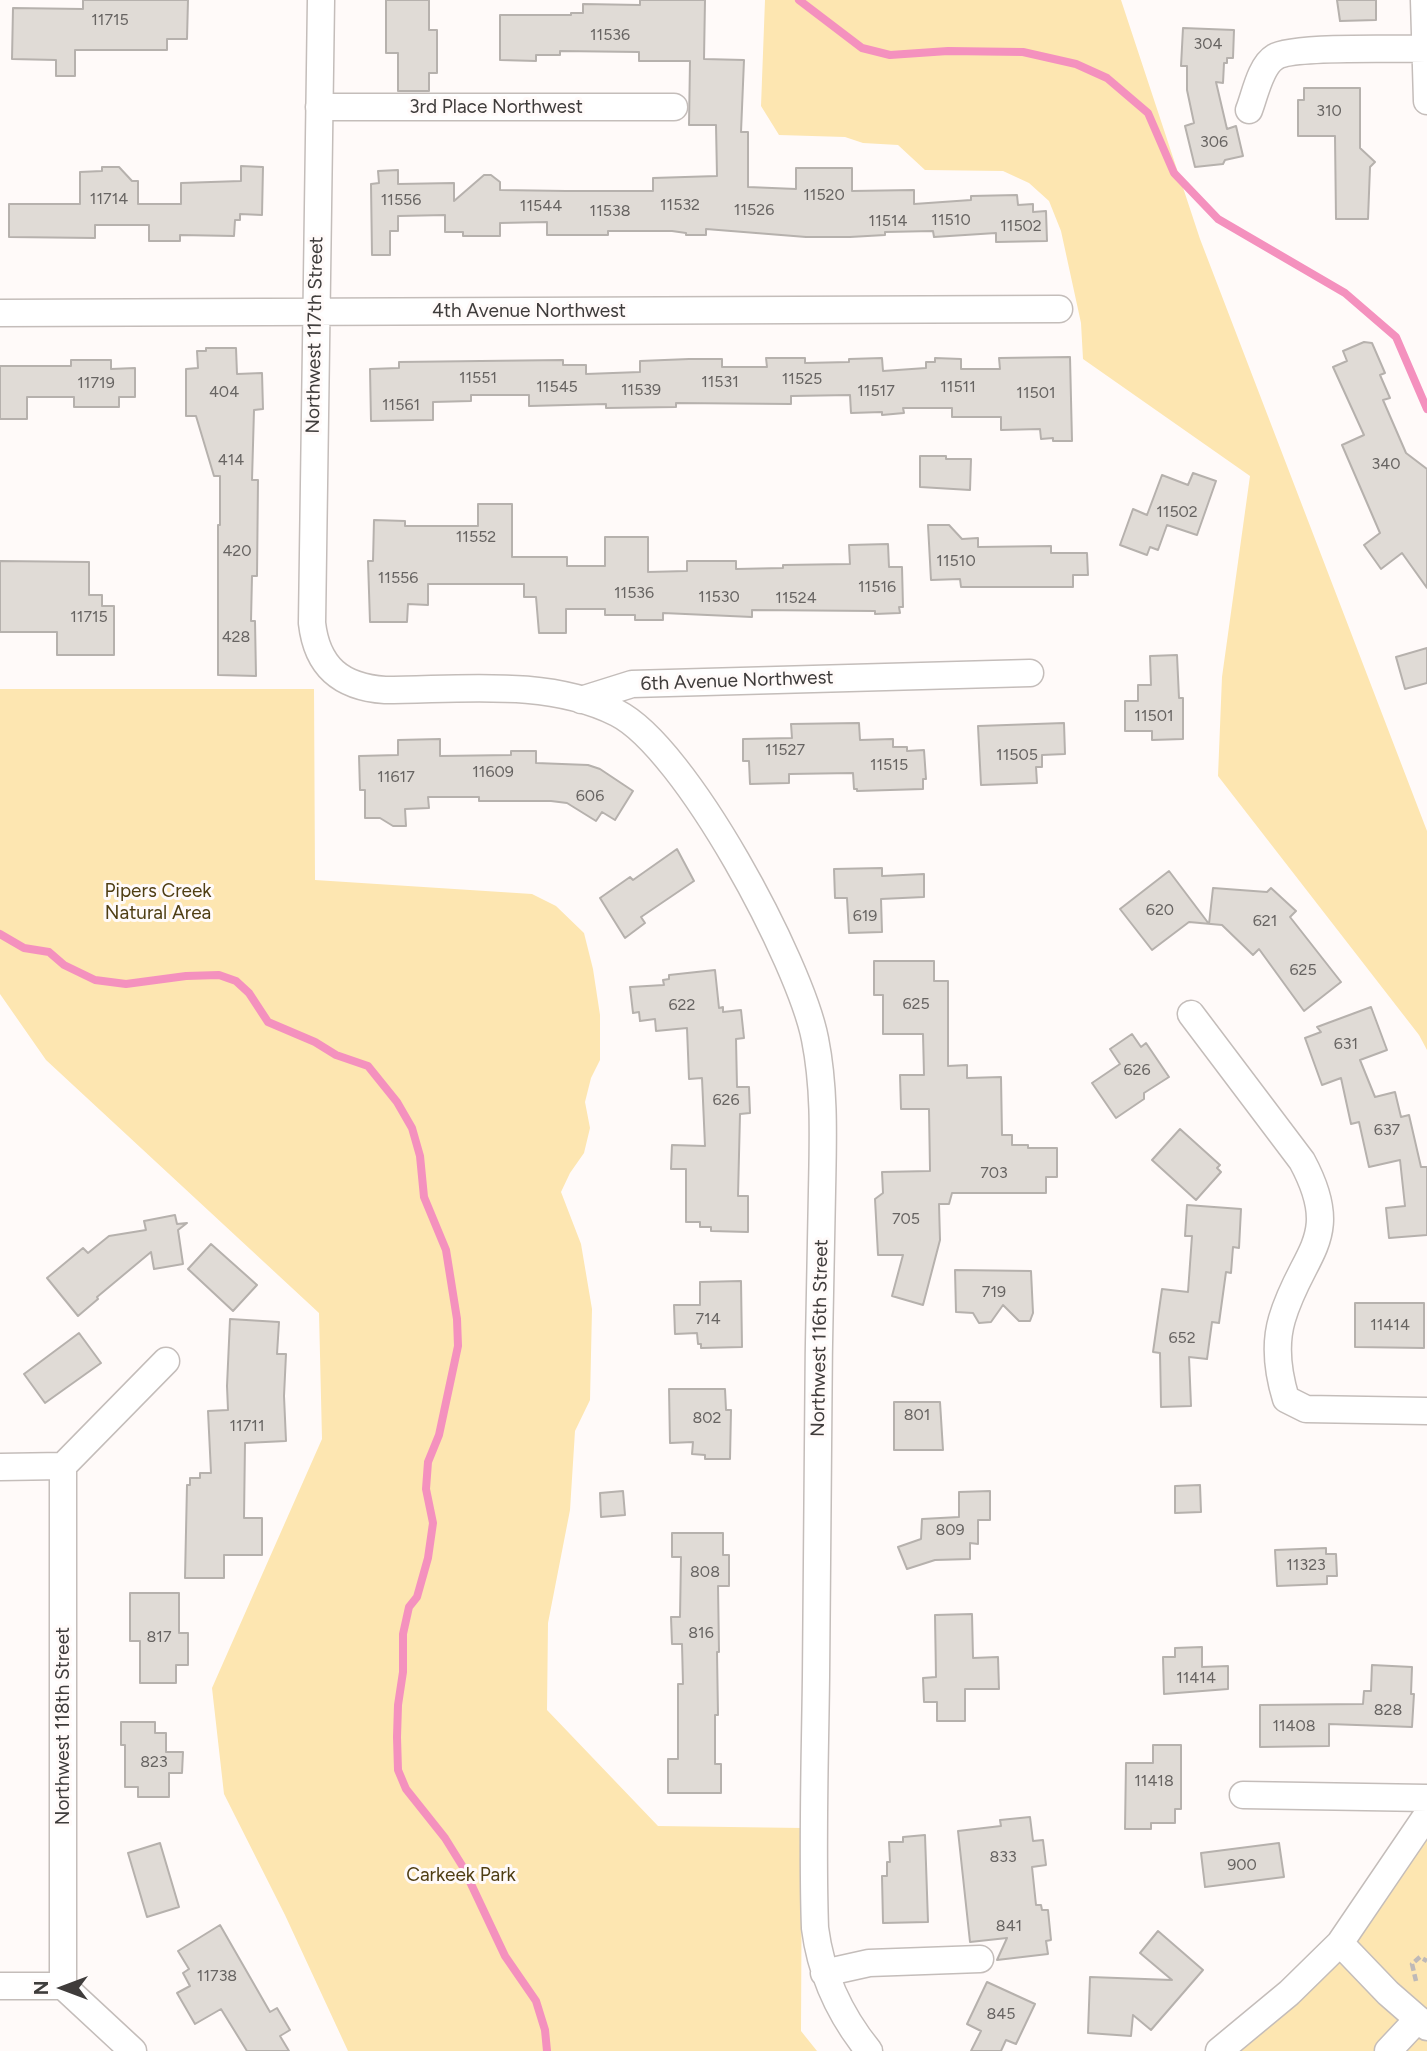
<!DOCTYPE html>
<html>
<head>
<meta charset="utf-8">
<style>
	body { margin:0 }
	#map { position:relative; width:1427px; height:2051px; overflow:hidden; background:#fffaf9; font-family:Figtree,sans-serif }
	canvas { display:block }
	.north { position:absolute; left:28px; top:1953px; width:70px; height:70px; -webkit-text-stroke:5px #fffaf9; paint-order:stroke; rotate:270deg; font-size:19px; font-weight:700; line-height:28px; text-align:center; color:#3f3c3b }
	.north::after { content:''; display:block; margin:auto; width:24px; height:32px; background:#3f3c3b; clip-path:polygon(50% 0,100% 100%,50% 72%,0 100%) }
</style>
</head>
<body>
<div id="map">
<canvas width="1427" height="2051"></canvas>
<div class="north">N</div>
</div>
<script>
const ctx = document.querySelector('canvas').getContext('2d');
ctx.lineJoin = 'round';
function fillPath(path, color) { ctx.fillStyle = color; ctx.fill(path, 'evenodd'); }
function strokePath(path, color, width, dash) { ctx.strokeStyle = color; ctx.lineWidth = width; ctx.lineCap = dash ? 'butt' : 'round'; ctx.setLineDash(dash || []); ctx.stroke(path); }
function label(font, color, halo, rows, align = 'center') {
  ctx.font = font + ' Figtree,sans-serif'; ctx.lineWidth = 6; ctx.setLineDash([]); ctx.textBaseline = 'middle'; ctx.strokeStyle = halo; ctx.fillStyle = color; for (const [text, x, y, turn = 0] of rows) {
    ctx.save(); ctx.translate(x, y); ctx.rotate((+turn || 0) * Math.PI / 180); ctx.textAlign = isNaN(turn) ? turn : align; if (halo) ctx.strokeText(text, 0, 0); ctx.fillText(text, 0, 0); ctx.restore();
  }
}
fillPath(new Path2D(`
	M 765,0 L 1121,0 L 1200,239 L 1427,831 L 1427,1050 L 1419,1035 L 1218,776 L 1222,677 L 1250,476 L 1083,359 L 1081,323 L 1061,231 L 1049,201 L 1029,183 L 1003,171 L 925,170 L 898,145 L 863,143 L 845,137 L 779,135 L 761,106 Z
	M 0,689 L 314,689 L 315,880 L 532,894 L 556,906 L 584,933 L 593,969 L 600,1015 L 600,1060 L 591,1078 L 585,1102 L 590,1128 L 584,1153 L 570,1173 L 561,1192 L 581,1244 L 592,1309 L 590,1400 L 575,1431 L 570,1510 L 548,1623 L 547,1710 L 658,1826 L 802,1828 L 801,2031 L 817,2051 L 348,2051 L 285,1915 L 224,1794 L 212,1688 L 322,1439 L 319,1313 L 46,1060 L 0,994 Z
	M 1427,1815 L 1427,2051 L 1219,2051 L 1289,1993 Z`), '#fde6b1');
strokePath(new Path2D(`
	M 799,0 L 862,48 L 890,55 L 948,51 L 1023,52 L 1076,64 L 1107,78 L 1148,113 L 1174,173 L 1218,219 L 1345,293 L 1396,337 L 1427,409
	M 0,934 L 24,948 L 49,952 L 64,965 L 95,980 L 126,984 L 186,976 L 219,975 L 236,981 L 249,993 L 268,1022 L 315,1042 L 336,1055 L 368,1066 L 397,1102 L 412,1128 L 420,1156 L 424,1197 L 446,1250 L 457,1319 L 458,1346 L 439,1435 L 428,1462 L 426,1489 L 433,1523 L 428,1558 L 417,1597 L 409,1607 L 403,1634 L 403,1672 L 398,1705 L 397,1737 L 398,1770 L 406,1789 L 445,1838 L 463,1867 L 505,1956 L 536,2001 L 545,2030 L 547,2051`), '#f491be', 8);
const building = new Path2D(`
	M 83,0 L 188,0 L 187,39 L 167,39 L 167,50 L 75,50 L 75,76 L 56,76 L 56,60 L 12,59 L 13,8 L 83,9 Z
	M 386,0 L 429,0 L 429,30 L 437,30 L 437,73 L 429,73 L 429,91 L 398,91 L 398,53 L 386,53 Z
	M 640,0 L 705,0 L 704,59 L 744,60 L 741,132 L 748,132 L 748,187 L 796,189 L 796,168 L 852,168 L 852,191 L 914,190 L 914,204 L 971,200 L 971,196 L 1017,195 L 1018,205 L 1033,204 L 1033,212 L 1046,211 L 1047,241 L 996,242 L 996,233 L 934,237 L 933,231 L 885,232 L 885,235 L 850,237 L 806,237 L 706,229 L 706,235 L 686,235 L 686,233 L 672,231 L 608,231 L 608,235 L 547,235 L 547,222 L 500,223 L 500,236 L 463,236 L 463,232 L 445,232 L 445,215 L 398,216 L 398,231 L 390,231 L 390,255 L 372,255 L 371,184 L 379,183 L 378,171 L 398,170 L 398,184 L 454,183 L 454,201 L 484,175 L 491,175 L 500,182 L 500,190 L 566,191 L 653,191 L 653,178 L 717,176 L 716,125 L 689,125 L 690,61 L 639,61 L 639,52 L 560,51 L 560,55 L 536,55 L 536,61 L 500,60 L 500,15 L 571,15 L 571,13 L 583,13 L 583,4 L 640,5 Z
	M 1337,0 L 1376,0 L 1376,20 L 1340,21 Z
	M 1183,28 L 1234,30 L 1233,58 L 1227,58 L 1227,63 L 1224,63 L 1223,83 L 1216,82 L 1227,129 L 1236,126 L 1243,156 L 1225,160 L 1223,164 L 1195,167 L 1185,126 L 1194,123 L 1187,90 L 1187,66 L 1181,66 Z
	M 1304,88 L 1360,88 L 1360,148 L 1375,162 L 1370,167 L 1368,219 L 1336,219 L 1335,136 L 1298,136 L 1298,100 L 1304,100 Z
	M 241,166 L 263,167 L 262,215 L 240,214 L 240,220 L 235,220 L 234,236 L 180,235 L 180,241 L 149,241 L 149,225 L 95,225 L 95,238 L 9,237 L 9,204 L 80,204 L 80,172 L 102,171 L 102,167 L 119,167 L 132,181 L 138,181 L 138,204 L 181,204 L 181,183 L 241,181 Z
	M 1364,342 L 1372,343 L 1385,373 L 1380,375 L 1390,398 L 1383,400 L 1406,453 L 1427,469 L 1427,588 L 1402,553 L 1381,569 L 1364,545 L 1380,533 L 1342,445 L 1364,435 L 1333,367 L 1347,361 L 1343,351 Z
	M 206,348 L 236,348 L 237,374 L 262,373 L 263,409 L 254,410 L 252,480 L 258,480 L 257,576 L 252,576 L 251,621 L 255,621 L 256,676 L 218,675 L 218,525 L 220,525 L 220,476 L 214,476 L 196,416 L 186,416 L 186,369 L 198,368 L 197,351 L 206,351 Z
	M 1070,357 L 1072,441 L 1053,441 L 1053,438 L 1041,439 L 1040,429 L 1001,430 L 1001,417 L 952,417 L 952,408 L 903,408 L 904,413 L 882,415 L 882,412 L 851,413 L 850,395 L 791,396 L 791,404 L 676,403 L 676,407 L 606,408 L 606,404 L 529,406 L 529,395 L 471,395 L 471,401 L 433,402 L 433,420 L 371,421 L 370,369 L 399,368 L 399,362 L 563,360 L 563,365 L 586,365 L 586,374 L 640,372 L 640,361 L 689,359 L 722,359 L 722,367 L 767,367 L 766,358 L 805,358 L 805,363 L 849,362 L 849,359 L 882,358 L 883,371 L 926,368 L 926,362 L 935,362 L 935,358 L 961,359 L 961,369 L 1000,369 L 999,358 Z
	M 71,360 L 111,360 L 111,369 L 135,368 L 135,397 L 119,397 L 119,407 L 74,407 L 74,397 L 27,397 L 27,419 L 0,419 L 0,366 L 71,366 Z
	M 920,456 L 946,456 L 946,459 L 971,459 L 970,490 L 920,487 Z
	M 1193,473 L 1216,481 L 1197,535 L 1167,525 L 1158,550 L 1150,547 L 1147,555 L 1120,545 L 1133,509 L 1147,515 L 1162,475 L 1188,485 Z
	M 478,504 L 512,504 L 512,557 L 567,557 L 567,566 L 605,566 L 605,537 L 648,537 L 648,572 L 687,571 L 687,561 L 736,561 L 736,569 L 783,568 L 783,565 L 850,564 L 849,545 L 888,544 L 889,567 L 902,567 L 903,607 L 899,607 L 900,613 L 875,614 L 875,611 L 752,610 L 752,617 L 663,613 L 663,620 L 635,620 L 635,615 L 605,615 L 605,609 L 566,609 L 566,633 L 539,633 L 536,597 L 524,597 L 524,584 L 428,584 L 428,605 L 408,604 L 407,622 L 370,622 L 368,561 L 373,561 L 374,520 L 405,521 L 405,526 L 478,526 Z
	M 928,525 L 949,525 L 962,539 L 978,538 L 978,547 L 1051,546 L 1051,553 L 1087,553 L 1088,575 L 1073,575 L 1073,587 L 961,587 L 960,579 L 931,580 Z
	M 0,561 L 89,562 L 89,595 L 102,595 L 102,606 L 114,606 L 114,655 L 57,655 L 57,632 L 0,632 Z
	M 1427,648 L 1427,683 L 1405,689 L 1396,657 Z
	M 1177,655 L 1179,698 L 1183,698 L 1183,739 L 1152,740 L 1152,731 L 1125,731 L 1125,701 L 1138,701 L 1138,685 L 1151,685 L 1150,656 Z
	M 859,723 L 860,740 L 893,739 L 893,747 L 907,747 L 907,751 L 924,750 L 926,779 L 923,779 L 923,789 L 857,791 L 857,789 L 854,789 L 853,773 L 789,774 L 789,783 L 750,784 L 749,761 L 743,761 L 743,739 L 792,738 L 791,724 Z
	M 1064,723 L 1065,754 L 1042,755 L 1042,767 L 1036,767 L 1037,783 L 981,785 L 978,726 Z
	M 440,739 L 440,756 L 511,755 L 511,751 L 536,751 L 536,763 L 588,765 L 600,769 L 633,791 L 615,820 L 602,812 L 596,821 L 567,803 L 551,801 L 479,801 L 479,797 L 428,797 L 429,808 L 405,809 L 406,826 L 393,826 L 380,818 L 365,818 L 365,790 L 360,790 L 359,756 L 398,755 L 398,740 Z
	M 677,849 L 694,881 L 641,917 L 645,923 L 625,938 L 600,898 L 630,877 L 633,880 Z
	M 882,868 L 882,876 L 924,874 L 924,897 L 881,899 L 882,932 L 849,933 L 847,898 L 835,898 L 834,869 Z
	M 1169,871 L 1209,924 L 1213,888 L 1267,892 L 1271,888 L 1296,911 L 1290,917 L 1341,982 L 1304,1011 L 1259,949 L 1253,955 L 1222,925 L 1189,922 L 1152,950 L 1120,909 Z
	M 874,961 L 934,961 L 934,981 L 948,981 L 948,1066 L 967,1065 L 967,1078 L 1001,1077 L 1002,1135 L 1012,1135 L 1012,1145 L 1028,1145 L 1028,1148 L 1057,1148 L 1057,1177 L 1046,1177 L 1046,1193 L 952,1193 L 949,1204 L 939,1204 L 940,1240 L 923,1305 L 892,1296 L 903,1255 L 878,1255 L 875,1199 L 883,1193 L 882,1172 L 930,1171 L 930,1169 L 929,1109 L 901,1109 L 900,1075 L 924,1075 L 923,1034 L 883,1034 L 883,995 L 874,995 Z
	M 715,970 L 719,1008 L 723,1007 L 723,1012 L 741,1010 L 744,1038 L 736,1039 L 737,1087 L 749,1087 L 750,1113 L 740,1114 L 738,1196 L 748,1196 L 748,1232 L 711,1231 L 711,1227 L 700,1227 L 700,1222 L 686,1222 L 686,1169 L 671,1169 L 672,1145 L 705,1146 L 702,1078 L 689,1079 L 687,1028 L 656,1031 L 655,1019 L 640,1021 L 639,1012 L 633,1013 L 630,987 L 664,985 L 663,980 L 669,979 L 669,975 Z
	M 1371,1007 L 1387,1050 L 1360,1060 L 1375,1097 L 1395,1092 L 1401,1117 L 1409,1115 L 1421,1167 L 1427,1167 L 1427,1235 L 1389,1238 L 1386,1208 L 1405,1206 L 1400,1160 L 1369,1167 L 1359,1122 L 1351,1124 L 1341,1078 L 1322,1085 L 1305,1038 L 1321,1032 L 1317,1027 Z
	M 1132,1034 L 1141,1047 L 1146,1043 L 1169,1077 L 1144,1093 L 1144,1099 L 1116,1118 L 1092,1083 L 1120,1064 L 1110,1049 Z
	M 1180,1129 L 1220,1165 L 1217,1168 L 1221,1172 L 1196,1200 L 1152,1160 Z
	M 1187,1205 L 1241,1209 L 1239,1248 L 1233,1247 L 1231,1273 L 1226,1272 L 1219,1323 L 1212,1322 L 1207,1359 L 1189,1357 L 1191,1406 L 1161,1407 L 1160,1353 L 1153,1352 L 1162,1289 L 1188,1292 L 1192,1236 L 1185,1236 Z
	M 175,1215 L 177,1224 L 187,1223 L 178,1230 L 183,1264 L 154,1269 L 151,1252 L 97,1297 L 98,1299 L 78,1316 L 47,1278 L 83,1248 L 88,1253 L 109,1236 L 146,1230 L 144,1221 Z
	M 211,1244 L 257,1285 L 233,1311 L 188,1269 Z
	M 955,1270 L 1031,1271 L 1033,1313 L 1030,1321 L 1019,1321 L 1003,1305 L 991,1322 L 979,1323 L 973,1313 L 956,1312 Z
	M 741,1281 L 742,1347 L 701,1348 L 701,1344 L 698,1344 L 697,1333 L 675,1334 L 674,1305 L 700,1305 L 700,1282 Z
	M 1355,1303 L 1424,1303 L 1424,1348 L 1355,1347 Z
	M 230,1319 L 279,1322 L 277,1354 L 286,1354 L 284,1396 L 286,1441 L 245,1443 L 244,1518 L 262,1518 L 262,1555 L 224,1555 L 224,1578 L 185,1578 L 187,1485 L 190,1485 L 190,1478 L 200,1478 L 200,1473 L 211,1473 L 208,1411 L 228,1410 L 227,1386 Z
	M 79,1333 L 101,1363 L 45,1403 L 24,1374 Z
	M 669,1389 L 725,1389 L 726,1410 L 731,1410 L 730,1459 L 705,1459 L 705,1455 L 692,1454 L 693,1442 L 670,1443 Z
	M 894,1402 L 940,1402 L 943,1450 L 894,1450 Z
	M 1200,1485 L 1201,1512 L 1175,1513 L 1175,1486 Z
	M 623,1491 L 625,1515 L 601,1517 L 600,1493 Z
	M 990,1491 L 990,1520 L 978,1520 L 978,1544 L 970,1543 L 970,1559 L 935,1560 L 907,1569 L 898,1547 L 921,1539 L 922,1519 L 959,1517 L 959,1492 Z
	M 672,1533 L 723,1533 L 723,1555 L 729,1555 L 729,1586 L 718,1586 L 719,1652 L 717,1652 L 718,1715 L 715,1715 L 715,1764 L 721,1764 L 721,1793 L 668,1793 L 668,1759 L 678,1759 L 678,1684 L 683,1684 L 682,1644 L 672,1644 L 671,1617 L 680,1617 L 681,1557 L 672,1557 Z
	M 1326,1548 L 1326,1554 L 1336,1554 L 1337,1576 L 1327,1576 L 1327,1584 L 1277,1586 L 1275,1550 Z
	M 130,1593 L 179,1593 L 179,1633 L 188,1633 L 188,1665 L 176,1665 L 176,1683 L 140,1683 L 140,1641 L 130,1641 Z
	M 972,1614 L 973,1658 L 998,1657 L 999,1689 L 965,1689 L 965,1721 L 937,1721 L 937,1702 L 924,1702 L 923,1678 L 936,1677 L 935,1615 Z
	M 1202,1647 L 1202,1667 L 1228,1666 L 1228,1689 L 1164,1694 L 1163,1657 L 1175,1657 L 1175,1648 Z
	M 1372,1665 L 1412,1667 L 1411,1694 L 1414,1694 L 1412,1727 L 1329,1724 L 1329,1746 L 1260,1747 L 1260,1705 L 1363,1704 L 1364,1691 L 1371,1691 Z
	M 121,1722 L 155,1722 L 155,1733 L 166,1733 L 166,1752 L 183,1752 L 182,1773 L 169,1773 L 169,1797 L 138,1797 L 138,1787 L 125,1787 L 125,1745 L 121,1745 Z
	M 1153,1745 L 1181,1745 L 1181,1809 L 1175,1809 L 1175,1823 L 1151,1823 L 1151,1829 L 1125,1829 L 1126,1763 L 1153,1763 Z
	M 1030,1817 L 1033,1841 L 1043,1840 L 1046,1865 L 1032,1867 L 1036,1905 L 1041,1905 L 1042,1910 L 1048,1910 L 1051,1940 L 1046,1941 L 1048,1954 L 997,1960 L 1007,1938 L 970,1942 L 958,1831 L 1001,1826 L 1000,1820 Z
	M 925,1835 L 928,1922 L 883,1923 L 882,1876 L 887,1876 L 887,1862 L 890,1862 L 889,1842 L 903,1842 L 903,1837 Z
	M 160,1843 L 179,1907 L 147,1917 L 128,1853 Z
	M 1279,1843 L 1284,1877 L 1205,1887 L 1201,1853 Z
	M 220,1925 L 270,2012 L 277,2008 L 290,2030 L 280,2036 L 289,2051 L 247,2051 L 221,2009 L 195,2024 L 177,1993 L 190,1986 L 183,1973 L 189,1969 L 178,1951 Z
	M 1158,1931 L 1203,1970 L 1151,2030 L 1133,2015 L 1131,2036 L 1088,2033 L 1090,1977 L 1172,1980 L 1140,1953 Z
	M 987,1982 L 1035,2004 L 1016,2044 L 1006,2040 L 1001,2051 L 971,2051 L 981,2031 L 967,2024 Z`);
fillPath(building, '#e0dbd6');
strokePath(building, '#b6b1ad', 2);
const minor = new Path2D(`
	M 321,0 L 312,623 C 317,667 341,687 385,690 C 460,690 547,678 617,713 C 686,748 800,962 815,1039 C 825,1089 823,1140 822,1191 C 821,1241 820,1292 819,1343 C 817,1454 817,1565 816,1677 C 815,1760 812,1844 815,1928 C 821,1975 839,2014 869,2051
	M 1424,0 L 1427,101
	M 319,107 L 674,107
	M 1249,110 C 1255,95 1260,66 1275,57 C 1291,46 1400,49 1426,49
	M 0,313 L 1059,309
	M 581,700 L 632,684 L 1030,673
	M 1191,1014 L 1302,1161 C 1344,1239 1302,1251 1282,1319 C 1274,1346 1278,1373 1286,1399 L 1306,1409 L 1427,1411
	M 63,1466 L 63,1986
	M 0,1467 L 63,1466 L 166,1361
	M 1243,1795 L 1427,1798
	M 1340,1943 L 1388,1993 L 1427,2027
	M 824,1973 L 869,1963 L 980,1959
	M 0,1986 L 63,1986 L 133,2051
	M 1219,2051 L 1289,1993 L 1340,1943 L 1427,1815
	M 1388,2051 L 1418,2019`);
strokePath(minor, '#c4bdba', 29);
strokePath(new Path2D(`
	M 1416,1981 L 1412,1964 L 1420,1957 L 1427,1961`), '#beb9b8', 4.5, [7, 3.5]);
strokePath(minor, '#fff', 26);
label('16px', '#676462', null, [
	["11715",110,20],
	["11536",610,35],
	["304",1208,44],
	["310",1329,111],
	["306",1214,142],
	["11520",824,195],
	["11714",109,199],
	["11556",401,200],
	["11532",680,205],
	["11544",541,206],
	["11526",754,210],
	["11538",610,211],
	["11510",951,220],
	["11514",888,221],
	["11502",1021,226],
	["11551",478,378],
	["11525",802,379],
	["11531",720,382],
	["11719",96,383],
	["11545",557,387],
	["11511",958,387],
	["11539",641,390],
	["11517",876,391],
	["404",224,392],
	["11501",1036,393],
	["11561",401,405],
	["414",231,460],
	["340",1386,464],
	["11502",1177,512],
	["11552",476,537],
	["420",237,551],
	["11510",956,561],
	["11556",398,578],
	["11516",877,587],
	["11536",634,593],
	["11530",719,597],
	["11524",796,598],
	["11715",89,617],
	["428",236,637],
	["11501",1154,716],
	["11527",785,750],
	["11505",1017,755],
	["11515",889,765],
	["11609",493,772],
	["11617",396,777],
	["606",590,796],
	["620",1160,910],
	["619",865,916],
	["621",1265,921],
	["625",1303,970],
	["625",916,1004],
	["622",682,1005],
	["631",1346,1044],
	["626",1137,1070],
	["626",726,1100],
	["637",1387,1130],
	["703",994,1173],
	["705",906,1219],
	["719",994,1292],
	["714",708,1319],
	["11414",1390,1325],
	["652",1182,1338],
	["801",917,1415],
	["802",707,1418],
	["11711",247,1426],
	["809",950,1530],
	["11323",1306,1565],
	["808",705,1572],
	["816",701,1633],
	["817",159,1637],
	["11414",1196,1678],
	["828",1388,1710],
	["11408",1294,1726],
	["823",154,1762],
	["11418",1154,1781],
	["833",1003,1857],
	["900",1242,1865],
	["841",1009,1926],
	["11738",217,1976],
	["845",1001,2014]
]);
label('19px', '#3f3c3b', '#fffaf9', [
	["3rd Place Northwest",496,107],
	["4th Avenue Northwest",529,311],
	["Northwest 117th Street",315,335,-89],
	["6th Avenue Northwest",737,681,-2],
	["Northwest 116th Street",820,1338,-89],
	["Northwest 118th Street",63,1726,-90]
]);
label('19px', '#4f3e13', '#fffaf9', [
	["Pipers Creek",158,891],
	["Natural Area",158,913],
	["Carkeek Park",461,1875]
]);
</script>
</body>
</html>
